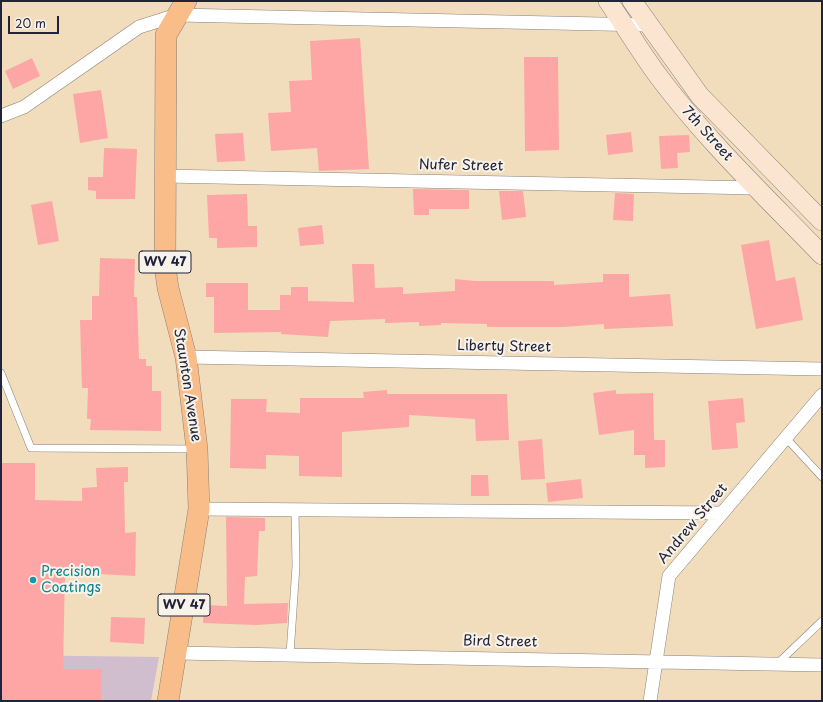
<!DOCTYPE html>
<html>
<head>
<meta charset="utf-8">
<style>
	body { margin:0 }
	#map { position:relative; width:823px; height:702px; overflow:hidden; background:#f1ddbc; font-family:"Playpen Sans",sans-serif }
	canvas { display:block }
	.frame { position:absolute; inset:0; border:2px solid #22223b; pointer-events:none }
	.scale { position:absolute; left:8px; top:16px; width:51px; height:18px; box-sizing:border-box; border:2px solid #22223b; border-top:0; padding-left:5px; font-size:12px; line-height:14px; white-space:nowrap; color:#22223b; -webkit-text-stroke:3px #f7f3e8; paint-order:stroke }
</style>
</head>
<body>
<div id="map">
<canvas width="823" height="702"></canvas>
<div class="frame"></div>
<div class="scale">20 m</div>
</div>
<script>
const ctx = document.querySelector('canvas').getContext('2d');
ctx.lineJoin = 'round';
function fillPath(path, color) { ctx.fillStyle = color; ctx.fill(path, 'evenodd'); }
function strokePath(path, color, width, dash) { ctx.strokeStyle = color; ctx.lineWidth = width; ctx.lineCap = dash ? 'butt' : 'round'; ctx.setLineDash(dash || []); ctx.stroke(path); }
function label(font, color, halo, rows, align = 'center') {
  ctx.font = font + ' "Playpen Sans",sans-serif'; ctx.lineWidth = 4; ctx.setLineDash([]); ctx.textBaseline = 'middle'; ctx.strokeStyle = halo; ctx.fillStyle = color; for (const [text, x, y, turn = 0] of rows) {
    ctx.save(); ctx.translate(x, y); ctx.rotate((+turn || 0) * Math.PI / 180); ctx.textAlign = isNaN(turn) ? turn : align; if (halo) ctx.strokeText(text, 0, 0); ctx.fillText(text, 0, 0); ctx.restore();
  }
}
fillPath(new Path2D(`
	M 1,655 L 159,657 L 151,701 L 1,701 Z`), '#d0bdcd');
fillPath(new Path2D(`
	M 360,38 L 369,169 L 319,171 L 317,148 L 271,151 L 268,113 L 291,112 L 289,81 L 312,80 L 310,41 Z
	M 524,57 L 558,57 L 559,150 L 525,151 Z
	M 32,58 L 40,76 L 13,89 L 5,71 Z
	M 101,90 L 108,138 L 80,143 L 73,94 Z
	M 631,132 L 633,152 L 608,155 L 606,135 Z
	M 243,133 L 245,161 L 217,162 L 215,134 Z
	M 689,135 L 690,152 L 677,153 L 678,168 L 661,169 L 659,136 Z
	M 104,148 L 137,149 L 135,199 L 96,199 L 96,191 L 88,190 L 88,177 L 103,177 Z
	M 413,189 L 469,190 L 469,209 L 429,209 L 429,215 L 414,215 Z
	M 499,191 L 523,191 L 526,217 L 502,220 Z
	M 615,193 L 634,194 L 633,221 L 613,220 Z
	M 247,194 L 248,226 L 257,226 L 257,247 L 217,248 L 217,238 L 209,238 L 207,195 Z
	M 52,201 L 59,241 L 38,245 L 31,205 Z
	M 322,225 L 324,244 L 300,246 L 298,228 Z
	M 769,240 L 776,281 L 795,277 L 803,320 L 756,329 L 741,245 Z
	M 100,258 L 135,259 L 134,297 L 137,297 L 139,359 L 146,359 L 146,366 L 152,366 L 152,391 L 161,391 L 161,431 L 90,430 L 91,419 L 87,419 L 88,388 L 82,388 L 80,320 L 92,320 L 92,296 L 99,296 Z
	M 352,264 L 374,264 L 375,288 L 403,287 L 403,294 L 455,291 L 455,279 L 475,281 L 554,281 L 554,285 L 603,282 L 603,274 L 629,274 L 629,297 L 670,294 L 673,326 L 604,329 L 604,324 L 563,327 L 487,327 L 487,324 L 441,323 L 441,325 L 419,326 L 419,322 L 385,323 L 385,319 L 330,321 L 328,337 L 281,334 L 281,332 L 214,333 L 214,297 L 206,297 L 206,283 L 248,283 L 248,310 L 280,310 L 280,295 L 291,295 L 291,287 L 308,287 L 308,301 L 354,302 Z
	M 387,390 L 387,394 L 507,394 L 509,440 L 476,441 L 475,419 L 409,415 L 409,427 L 342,432 L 342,477 L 299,476 L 299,456 L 266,455 L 266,469 L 230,468 L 231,399 L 267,399 L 266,412 L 300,413 L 300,398 L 364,398 L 363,392 Z
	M 616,390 L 616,394 L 653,393 L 654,440 L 665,440 L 665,467 L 645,468 L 645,455 L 634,455 L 634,430 L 599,435 L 593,393 Z
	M 743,398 L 745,422 L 736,423 L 738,448 L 712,450 L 708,401 Z
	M 542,439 L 545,479 L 521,480 L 518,441 Z
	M 1,463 L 35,463 L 35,500 L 82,501 L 82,488 L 97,487 L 96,468 L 128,467 L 128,482 L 124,482 L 125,533 L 136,532 L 135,576 L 65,572 L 63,669 L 102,669 L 101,701 L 1,701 Z
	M 471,475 L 488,475 L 489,496 L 471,496 Z
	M 581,479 L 583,498 L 548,502 L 546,483 Z
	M 226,517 L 265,518 L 265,531 L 259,531 L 257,576 L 245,577 L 244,604 L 288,603 L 287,623 L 256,625 L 203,623 L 204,605 L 227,606 Z
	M 111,617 L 145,618 L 144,644 L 110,642 Z`), '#fda6a5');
const service = new Path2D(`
	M 1,373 L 31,448 L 195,449
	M 786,438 L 822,477
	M 290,654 L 296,566 L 295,510
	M 778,663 L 822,621`);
const minor = new Path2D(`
	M 1,116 L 24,107 L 139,27 L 177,15 L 648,25
	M 165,176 L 757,188
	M 186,357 L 822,369
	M 199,509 L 722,513
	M 177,653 L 822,665
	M 650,701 L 669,576 L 822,395`);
const secondary = new Path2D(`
	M 608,1 C 625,26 641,53 659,77 C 707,141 766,197 822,255
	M 632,1 L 700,96 L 822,221`);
const primary = new Path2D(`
	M 168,701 L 199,509 L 197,449 L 186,357 L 168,288 L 165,267 L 166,35 L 186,1`);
strokePath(service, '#8a807c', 8);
strokePath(minor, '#8a807c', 14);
strokePath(secondary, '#8a807c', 20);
strokePath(primary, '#8a807c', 22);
strokePath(service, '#fff', 7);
strokePath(minor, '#fff', 13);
strokePath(secondary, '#fce5d0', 19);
strokePath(primary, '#f8bd89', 21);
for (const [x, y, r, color] of [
	[33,580,4,"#0f9aa8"]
]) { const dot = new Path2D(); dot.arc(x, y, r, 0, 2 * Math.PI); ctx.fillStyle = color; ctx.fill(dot); strokePath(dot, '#f7f3e8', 1.5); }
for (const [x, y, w] of [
	[165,262,52],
	[184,605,52]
]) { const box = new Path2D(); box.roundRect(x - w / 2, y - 11, w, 22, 3); ctx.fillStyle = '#f7f3e8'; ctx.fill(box); strokePath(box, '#22223b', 1); }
label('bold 13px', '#22223b', null, [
	["WV 47",165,262],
	["WV 47",184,605]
]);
label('14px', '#22223b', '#f7f3e8', [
	["7th Street",707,134,48],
	["Nufer Street",461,166,1],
	["Liberty Street",504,347,1],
	["Staunton Avenue",187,385,81],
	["Andrew Street",693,524,-50],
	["Bird Street",500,642,1]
]);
label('14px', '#0d838f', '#f7f3e8', [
	["Precision",41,572],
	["Coatings",41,588]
], 'left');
</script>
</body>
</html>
